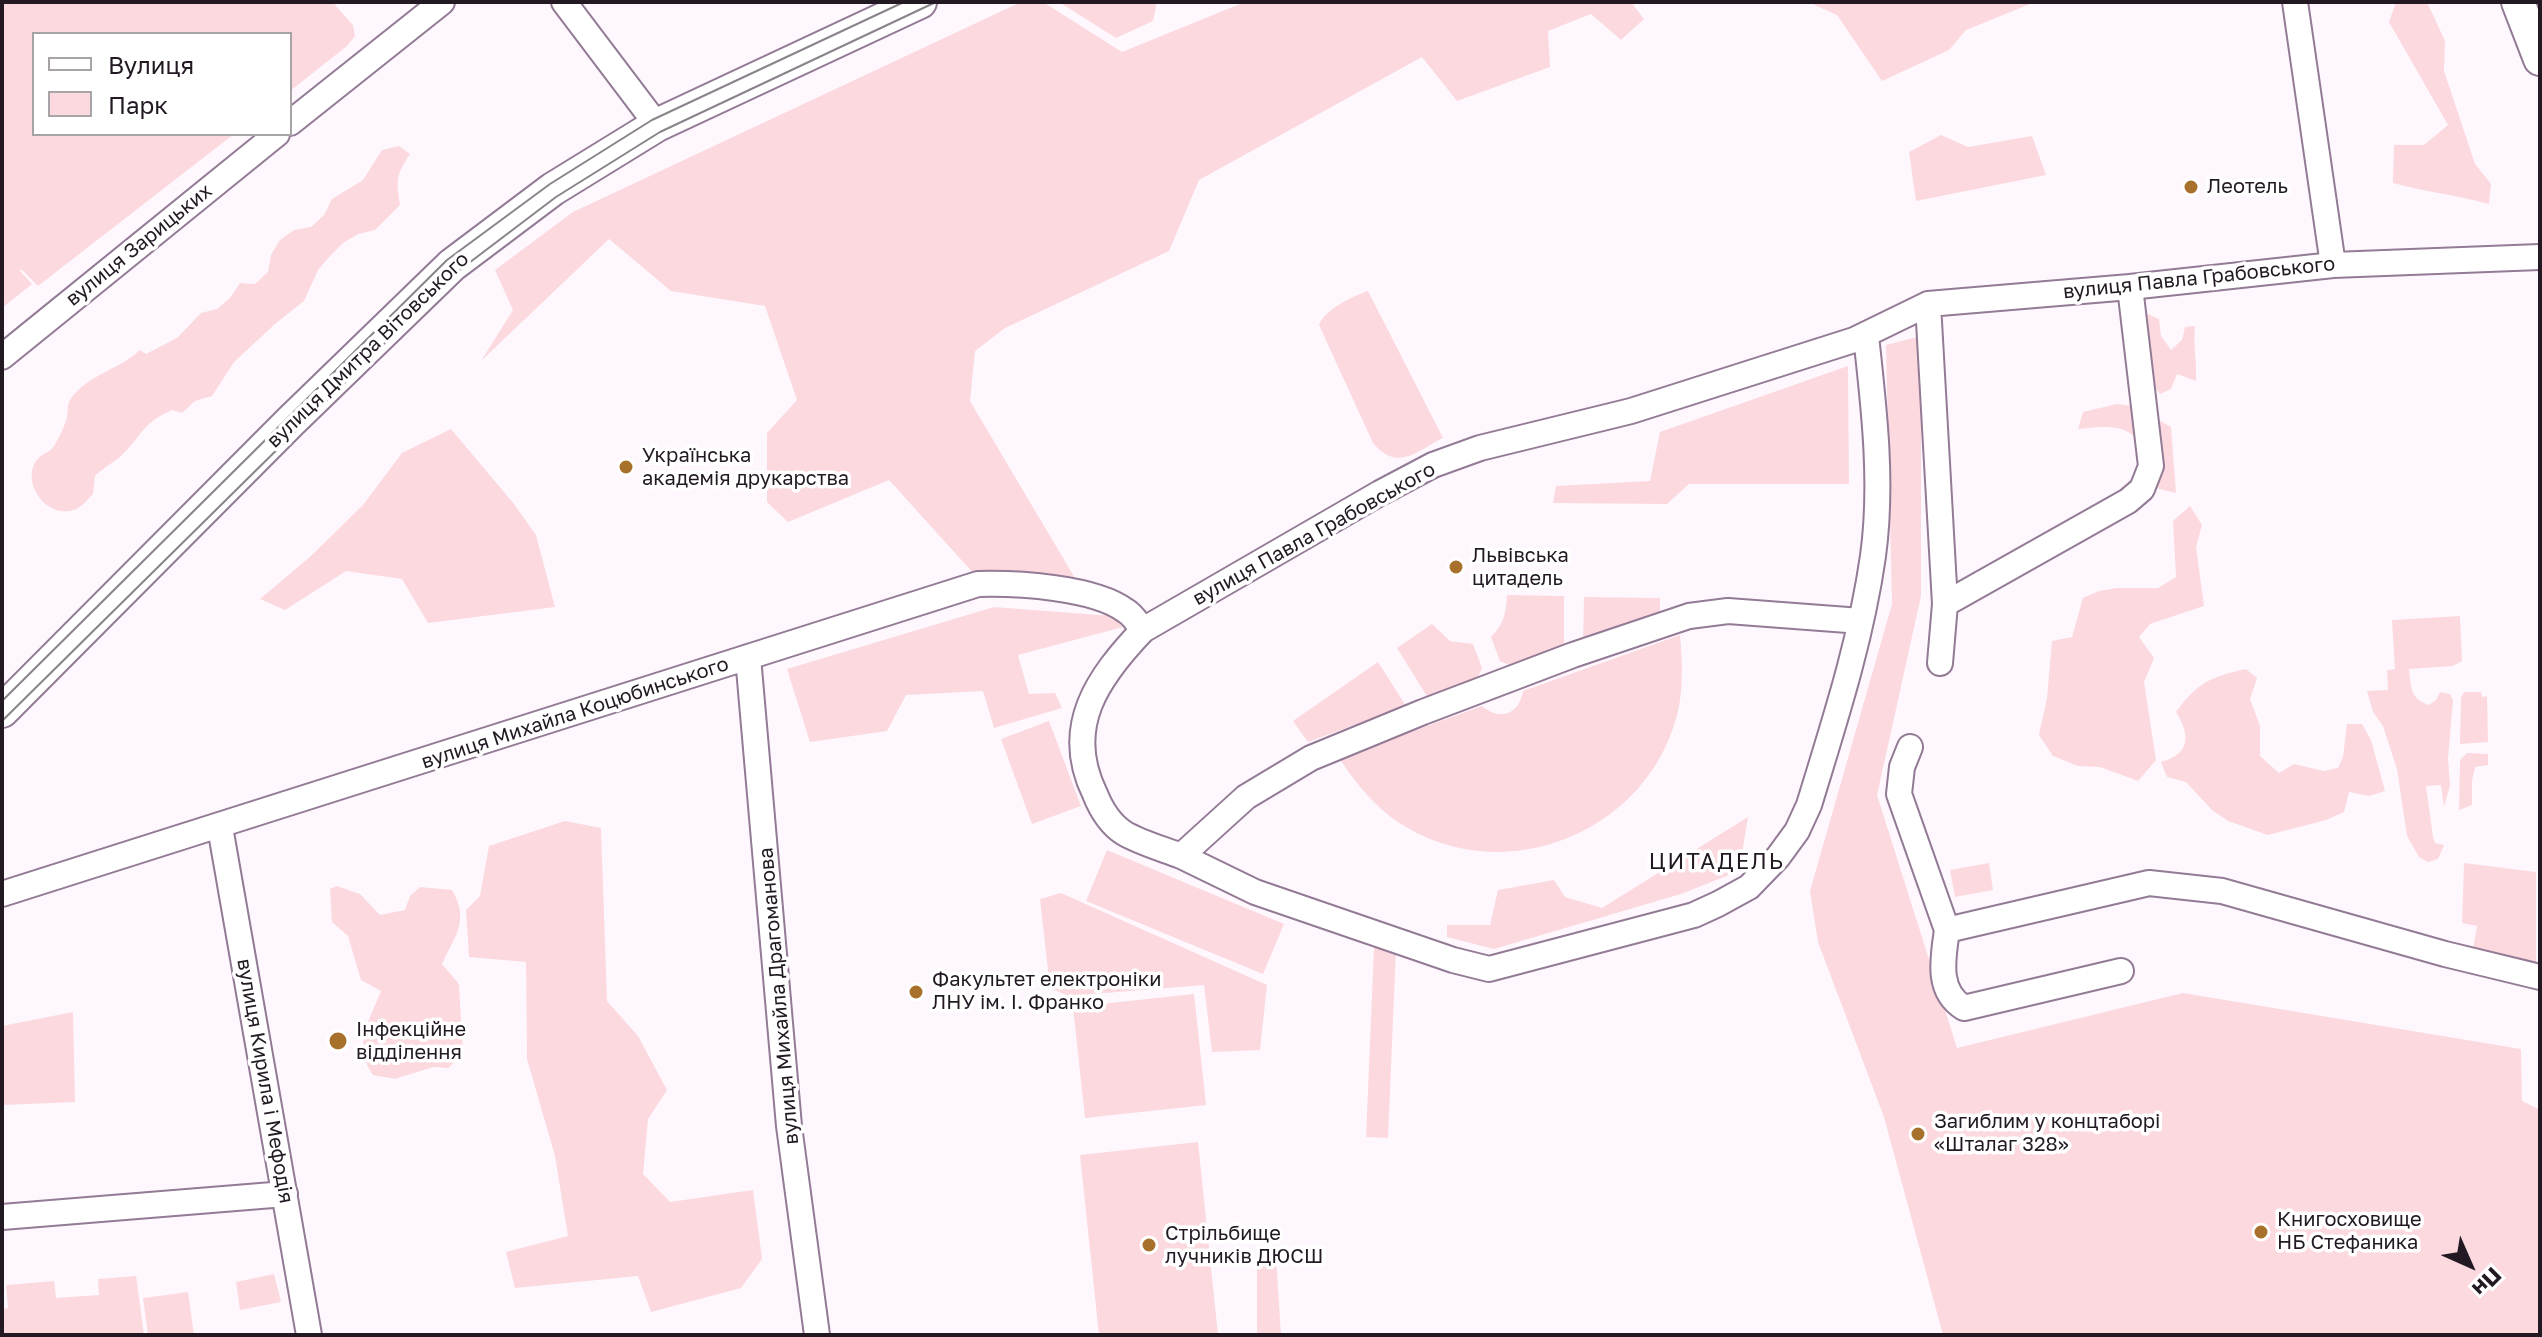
<!DOCTYPE html>
<html>
<head>
<meta charset="utf-8">
<style>
	body { margin:0 }
	#map { position:relative; width:2542px; height:1337px; overflow:hidden; background:#fef8fe; font-family:"Golos Text",sans-serif }
	canvas { display:block }
	.frame { position:absolute; inset:0; border:4px solid #221923; pointer-events:none }
	.legend { position:absolute; left:32px; top:32px; width:260px; height:104px; box-sizing:border-box; background:#fff; border:2px solid #a7a3a7; margin:0; padding:10px 14px; list-style:none; font-size:24px; color:#221923 }
	.legend li { display:flex; align-items:center; gap:16px; height:40px }
	.legend b { width:40px; border:2px solid #a7a3a7 }
	.north { position:absolute; left:2430px; top:1225px; width:80px; height:80px; -webkit-text-stroke:6px #fff; paint-order:stroke; rotate:135deg; font-size:22px; font-weight:700; line-height:32px; text-align:center; color:#221923 }
	.north::after { content:''; display:block; margin:auto; width:28px; height:36px; background:#221923; clip-path:polygon(50% 0,100% 100%,50% 72%,0 100%) }
</style>
</head>
<body>
<div id="map">
<canvas width="2542" height="1337"></canvas>
<div class="frame"></div>
<ul class="legend">
<li><b style="height:10px;background:#fff"></b>Вулиця</li>
<li><b style="height:22px;background:#fbd9df"></b>Парк</li>
</ul>
<div class="north">Пн</div>
</div>
<script>
const ctx = document.querySelector('canvas').getContext('2d');
ctx.lineJoin = 'round';
function fillPath(path, color) { ctx.fillStyle = color; ctx.fill(path, 'evenodd'); }
function strokePath(path, color, width, dash) { ctx.strokeStyle = color; ctx.lineWidth = width; ctx.lineCap = dash ? 'butt' : 'round'; ctx.setLineDash(dash || []); ctx.stroke(path); }
function label(font, color, halo, rows, align = 'center') {
  ctx.font = font + ' "Golos Text",sans-serif'; ctx.lineWidth = 7; ctx.setLineDash([]); ctx.textBaseline = 'middle'; ctx.strokeStyle = halo; ctx.fillStyle = color; for (const [text, x, y, turn = 0] of rows) {
    ctx.save(); ctx.translate(x, y); ctx.rotate((+turn || 0) * Math.PI / 180); ctx.textAlign = isNaN(turn) ? turn : align; if (halo) ctx.strokeText(text, 0, 0); ctx.fillText(text, 0, 0); ctx.restore();
  }
}
fillPath(new Path2D(`
	M 2,2 L 337,2 L 335,5 L 353,25 L 355,36 L 347,46 L 290,91 L 290,34 L 34,34 L 34,134 L 234,134 L 38,286 L 21,269 L 20,271 L 32,284 L 2,308 Z
	M 1021,2 L 1043,2 L 1122,52 L 1245,2 L 1631,2 L 1644,19 L 1621,40 L 1591,14 L 1548,31 L 1550,67 L 1457,101 L 1422,57 L 1199,180 L 1169,251 L 1005,328 L 975,351 L 970,401 L 1079,585 L 975,575 L 889,480 L 788,522 L 767,502 L 767,433 L 797,400 L 765,306 L 671,291 L 609,239 L 481,361 L 513,310 L 495,270 L 573,212 Z
	M 1059,2 L 1157,2 L 1153,21 L 1116,38 Z
	M 1808,2 L 2035,2 L 1966,30 L 1949,50 L 1882,81 L 1837,15 Z
	M 2396,2 L 2427,2 L 2445,41 L 2444,71 L 2475,164 L 2491,184 L 2489,204 C 2457,195 2425,192 2393,183 L 2394,145 L 2424,145 L 2448,125 L 2389,22 Z
	M 1941,135 L 1968,147 L 2032,136 L 2046,175 L 1916,201 L 1909,152 Z
	M 399,146 L 410,154 C 396,175 396,180 400,205 L 375,230 L 358,234 L 343,243 L 330,256 L 318,270 L 304,301 L 275,324 L 234,362 L 212,396 L 195,401 L 182,413 L 172,410 C 143,423 144,432 125,452 C 117,461 104,467 95,476 L 93,494 C 86,501 80,510 69,511 C 44,515 22,482 36,461 C 40,454 50,453 54,446 C 59,438 64,427 67,418 C 68,412 67,405 70,400 C 86,375 119,370 140,350 L 146,354 L 177,338 L 201,313 L 217,309 L 230,298 L 240,283 L 255,284 L 268,272 L 271,255 L 280,240 L 294,230 L 311,227 L 324,215 L 332,199 L 363,180 L 382,150 Z
	M 1368,291 L 1443,438 C 1415,452 1398,472 1373,443 L 1319,325 C 1324,310 1353,296 1368,291 Z
	M 2143,312 L 2159,319 L 2161,336 L 2171,350 L 2182,340 L 2185,327 L 2195,326 C 2193,345 2197,362 2196,381 L 2177,374 L 2171,389 L 2160,394 L 2148,377 Z
	M 1921,336 L 1921,596 L 1877,795 L 1957,1048 L 2183,993 L 2521,1049 L 2522,1101 L 2540,1110 L 2540,1335 L 1943,1335 L 1884,1117 L 1818,942 L 1810,891 L 1892,604 L 1886,345 Z
	M 1848,366 L 1849,484 L 1689,484 L 1667,504 L 1553,503 L 1556,486 L 1650,481 L 1660,432 Z
	M 2117,404 L 2134,406 L 2171,427 L 2176,493 L 2159,489 L 2146,477 C 2144,468 2145,454 2141,446 C 2130,421 2098,427 2078,429 L 2083,412 Z
	M 451,429 L 514,504 L 536,535 L 555,607 L 428,623 L 402,579 L 346,571 L 285,610 L 260,599 L 311,556 L 363,505 L 402,453 Z
	M 2190,506 L 2202,525 L 2196,547 L 2204,606 L 2150,624 L 2139,637 L 2154,658 L 2144,682 L 2156,760 L 2138,781 L 2100,767 L 2078,766 L 2053,756 L 2039,735 L 2047,698 L 2052,641 L 2072,637 L 2083,598 L 2099,591 L 2117,588 L 2158,588 L 2176,577 L 2173,521 Z
	M 1507,595 L 1564,596 L 1564,649 L 1514,667 L 1500,661 L 1491,637 C 1504,624 1506,613 1507,595 Z
	M 1584,597 L 1660,598 L 1660,614 L 1583,642 Z
	M 994,607 L 1112,616 L 1123,627 L 1018,655 L 1029,694 L 1055,693 L 1062,708 L 994,728 L 983,691 L 906,695 L 887,731 L 810,742 L 787,669 Z
	M 2460,616 L 2462,661 L 2453,666 L 2409,669 C 2411,687 2410,699 2429,705 L 2436,700 L 2440,692 L 2450,694 L 2453,700 L 2448,759 L 2450,785 L 2444,807 L 2441,785 L 2426,786 L 2433,837 L 2435,843 L 2444,845 L 2438,859 L 2428,862 L 2419,857 L 2407,836 L 2397,769 L 2383,726 L 2373,712 L 2367,691 L 2388,690 L 2387,670 L 2395,669 L 2392,620 Z
	M 1432,624 L 1450,641 L 1473,644 L 1482,668 L 1476,681 L 1428,698 L 1397,648 Z
	M 1680,635 C 1683,668 1684,700 1672,731 C 1634,837 1503,885 1406,827 C 1377,810 1357,785 1339,758 L 1482,706 C 1500,721 1519,715 1523,691 Z
	M 1378,662 L 1406,706 L 1308,742 L 1293,721 Z
	M 2246,669 L 2257,678 L 2250,699 L 2260,726 L 2260,756 L 2279,773 L 2294,764 L 2324,771 L 2338,768 L 2343,757 L 2347,724 L 2362,724 L 2371,740 L 2385,791 L 2369,796 L 2349,792 L 2344,812 L 2326,820 L 2268,835 L 2228,821 L 2212,810 L 2186,782 L 2167,777 L 2161,762 C 2190,754 2191,736 2176,712 C 2198,682 2211,677 2246,669 Z
	M 2464,692 L 2481,692 L 2482,697 L 2487,696 L 2488,742 L 2460,744 L 2461,698 Z
	M 1049,721 L 1081,806 L 1032,824 L 1001,739 Z
	M 2467,753 L 2488,754 L 2488,765 L 2475,767 L 2472,781 L 2472,805 L 2459,810 L 2460,760 Z
	M 1748,817 L 1739,871 L 1681,894 L 1494,949 L 1447,937 L 1447,925 L 1490,925 L 1498,890 L 1554,880 L 1565,897 L 1602,908 Z
	M 565,821 L 601,828 L 607,1001 L 638,1036 L 667,1090 L 648,1119 L 643,1174 L 670,1202 L 753,1190 L 762,1259 L 741,1288 L 651,1312 L 638,1276 L 515,1288 L 506,1252 L 568,1236 L 555,1156 L 527,1059 L 526,962 L 469,957 L 466,910 L 480,896 L 489,846 Z
	M 1107,850 L 1284,924 L 1263,974 L 1086,901 Z
	M 1989,863 L 1993,890 L 1955,897 L 1950,870 Z
	M 2464,863 L 2536,872 L 2536,967 L 2473,949 L 2477,926 L 2462,923 Z
	M 337,886 L 360,894 L 380,915 L 405,910 L 410,896 L 420,887 L 452,890 C 470,920 455,936 442,964 L 459,984 L 463,1054 L 448,1068 L 433,1067 L 395,1079 L 373,1075 C 352,1045 369,1022 381,991 L 361,980 L 348,936 L 332,922 L 330,889 Z
	M 1061,893 L 1267,985 L 1260,1050 L 1212,1052 L 1204,985 L 1068,996 L 1050,988 L 1040,899 Z
	M 1374,948 L 1396,949 L 1388,1138 L 1366,1137 Z
	M 1194,994 L 1206,1105 L 1085,1118 L 1073,1007 Z
	M 73,1012 L 75,1102 L 2,1105 L 2,1026 Z
	M 1198,1142 L 1218,1335 L 1099,1335 L 1080,1155 Z
	M 1276,1257 L 1281,1335 L 1257,1335 L 1257,1260 Z
	M 274,1274 L 281,1302 L 240,1310 L 236,1282 Z
	M 136,1276 L 144,1335 L 2,1335 L 2,1309 L 8,1308 L 6,1285 L 54,1281 L 56,1298 L 99,1295 L 98,1279 Z
	M 188,1292 L 194,1335 L 148,1335 L 143,1298 Z`), '#fbd9df');
const minor = new Path2D(`
	M 564,2 L 657,125
	M 2295,2 L 2333,265
	M 290,123 L 442,2
	M 1928,304 L 1945,604 L 1940,663
	M 2,357 L 277,134
	M 1945,604 L 2128,501 L 2142,489 L 2151,466 L 2130,287
	M 1861,621 L 1728,611 L 1689,616 L 1573,655 L 1423,712 L 1311,758 L 1246,797 L 1181,856 L 1255,892 L 1453,960 L 1489,969 L 1694,915 L 1718,904 L 1749,887 L 1778,857 L 1797,831 L 1809,805 C 1834,723 1861,641 1873,556 C 1883,484 1874,408 1866,336
	M 748,657 L 789,1126 L 817,1335
	M 1910,747 L 1902,767 L 1899,794 L 1947,930 L 2149,883 L 2222,891 L 2445,954 L 2540,977
	M 220,827 L 309,1335
	M 1181,856 C 1163,849 1141,843 1124,833 C 1110,824 1101,809 1095,794 C 1062,727 1098,677 1143,630 L 1380,493 L 1433,465 L 1480,448 L 1631,411 L 1854,340 L 1928,304 L 2130,287 L 2333,265 L 2540,257
	M 2,894 L 978,584 C 1017,583 1094,587 1126,611 C 1133,615 1138,624 1143,630
	M 1947,930 C 1943,958 1936,991 1964,1008 L 2121,971
	M 2,1217 L 285,1194`);
const major = new Path2D(`
	M 2518,2 L 2540,59
	M 2,711 L 290,422 L 452,265 L 553,189 L 657,125 L 920,2`);
strokePath(minor, '#937a95', 28);
strokePath(major, '#937a95', 36);
strokePath(minor, '#fff', 24);
strokePath(major, '#fff', 32);
strokePath(new Path2D(`
	M 2,701 L 447,260 L 550,184 L 652,120 L 904,2
	M 2,721 L 457,272 L 556,197 L 660,132 L 936,2`), '#8a838b', 2);
for (const [x, y, r, color] of [
	[2191,187,8,"#a7712c"],
	[626,467,8,"#a7712c"],
	[1456,567,8,"#a7712c"],
	[916,992,8,"#a7712c"],
	[338,1041,10,"#a7712c"],
	[1918,1134,8,"#a7712c"],
	[2261,1232,8,"#a7712c"],
	[1149,1245,8,"#a7712c"]
]) { const dot = new Path2D(); dot.arc(x, y, r, 0, 2 * Math.PI); ctx.fillStyle = color; ctx.fill(dot); strokePath(dot, '#fff', 3); }
label('20px', '#221923', '#fff', [
	["Леотель",2207,187],
	["Українська",642,456],
	["академія друкарства",642,479],
	["Львівська",1472,556],
	["цитадель",1472,579],
	["Факультет електроніки",932,980],
	["ЛНУ ім. І. Франко",932,1003],
	["Інфекційне",356,1030],
	["відділення",356,1053],
	["Загиблим у концтаборі",1934,1122],
	["«Шталаг 328»",1934,1145],
	["Книгосховище",2277,1220],
	["НБ Стефаника",2277,1243],
	["Стрільбище",1165,1234],
	["лучників ДЮСШ",1165,1257]
], 'left');
label('20px', '#221923', '#fff', [
	["вулиця Зарицьких",139,245,-39],
	["вулиця Павла Грабовського",2199,278,-6],
	["вулиця Дмитра Вітовського",368,350,-44],
	["вулиця Павла Грабовського",1314,534,-29],
	["вулиця Михайла Коцюбинського",575,713,-18],
	["вулиця Михайла Драгоманова",779,996,-95],
	["вулиця Кирила і Мефодія",265,1081,80]
]);
ctx.letterSpacing = '2px';
label('22px', '#221923', '#fff', [
	["ЦИТАДЕЛЬ",1717,862]
]);
ctx.letterSpacing = '0px';
</script>
</body>
</html>
